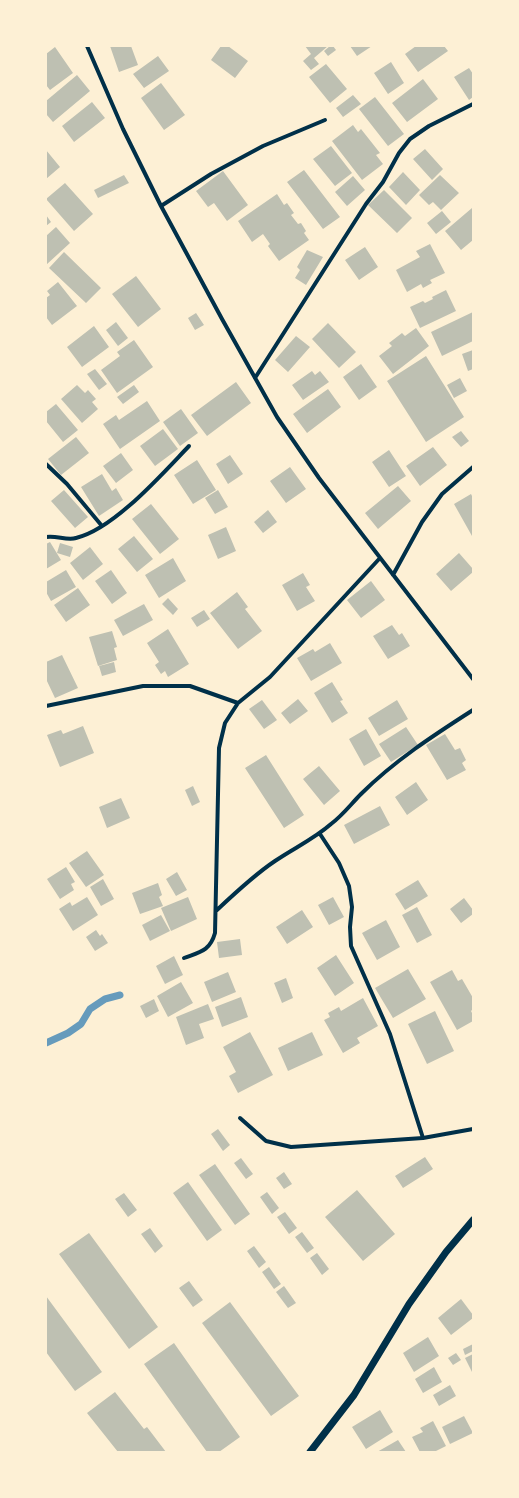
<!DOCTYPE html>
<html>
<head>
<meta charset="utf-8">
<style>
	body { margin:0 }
	#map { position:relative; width:519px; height:1498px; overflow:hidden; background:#fdf0d5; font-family:"Work Sans",sans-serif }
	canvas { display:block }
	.frame { position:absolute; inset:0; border:47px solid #fdf0d5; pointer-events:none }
</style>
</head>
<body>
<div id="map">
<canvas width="519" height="1498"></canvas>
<div class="frame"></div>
</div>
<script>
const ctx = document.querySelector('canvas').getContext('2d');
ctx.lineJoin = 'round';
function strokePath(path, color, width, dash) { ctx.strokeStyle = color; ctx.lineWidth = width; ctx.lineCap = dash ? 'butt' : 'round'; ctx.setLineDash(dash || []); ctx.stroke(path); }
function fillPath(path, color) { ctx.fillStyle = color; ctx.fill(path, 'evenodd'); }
strokePath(new Path2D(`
	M 46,1043 L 68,1033 L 81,1024 L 90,1009 L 105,999 L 120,995`), '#669bbc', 7);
fillPath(new Path2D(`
	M 110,46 L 131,46 L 138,65 L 119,72 Z
	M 221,46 L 228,46 L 248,61 L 235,78 L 211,60 Z
	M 305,46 L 328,46 L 314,58 L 319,64 L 311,70 L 303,61 L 311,54 Z
	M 330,46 L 333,46 L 336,50 L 328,56 L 324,51 Z
	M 350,46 L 372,46 L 357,56 Z
	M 416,46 L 444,46 L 448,51 L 418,72 L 405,54 Z
	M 55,47 L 73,73 L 50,90 L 46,85 L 46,54 Z
	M 158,56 L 169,71 L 144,88 L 133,74 Z
	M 391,62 L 404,83 L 388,94 L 374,73 Z
	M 326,64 L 347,89 L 330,103 L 309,77 Z
	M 469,68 L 473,74 L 473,97 L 469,100 L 454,77 Z
	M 77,75 L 90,91 L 53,122 L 46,114 L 46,101 Z
	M 423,79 L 438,99 L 407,122 L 392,103 Z
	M 161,83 L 185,115 L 164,130 L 141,98 Z
	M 353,95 L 361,104 L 343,117 L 336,108 Z
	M 375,97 L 404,134 L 388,146 L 359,109 Z
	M 92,102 L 105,118 L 74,142 L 62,126 Z
	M 353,125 L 358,132 L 361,129 L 380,153 L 376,155 L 383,164 L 362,180 L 332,141 Z
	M 331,146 L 352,173 L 335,186 L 313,159 Z
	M 425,149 L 443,169 L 432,180 L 413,159 Z
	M 46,150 L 60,167 L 46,179 Z
	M 304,170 L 340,217 L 323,229 L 287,182 Z
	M 223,171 L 248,205 L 227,221 L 214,203 L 208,207 L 196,191 Z
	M 403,172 L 420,190 L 406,205 L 389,187 Z
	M 124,175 L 129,183 L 98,198 L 94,190 Z
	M 440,175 L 459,193 L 441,210 L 433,202 L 429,205 L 419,195 Z
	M 353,176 L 365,190 L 347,206 L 335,192 Z
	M 65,183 L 93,214 L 74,231 L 46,199 Z
	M 384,190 L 412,218 L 397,233 L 368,205 Z
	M 277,194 L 284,205 L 287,203 L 294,213 L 291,215 L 298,224 L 301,223 L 306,231 L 304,233 L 309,240 L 279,261 L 268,246 L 270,244 L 263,234 L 252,242 L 238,221 Z
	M 472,208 L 473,240 L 461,250 L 445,231 Z
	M 442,211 L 451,222 L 436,234 L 427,223 Z
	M 46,215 L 51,222 L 46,226 Z
	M 56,227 L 70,243 L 46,265 L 46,236 Z
	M 430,244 L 445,273 L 430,280 L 432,283 L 423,288 L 421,284 L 407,292 L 396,270 L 420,257 L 416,251 Z
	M 365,247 L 378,267 L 359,280 L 345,260 Z
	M 307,250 L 323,257 L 306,285 L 295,278 L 300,270 L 297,267 Z
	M 64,252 L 101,288 L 86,303 L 49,268 Z
	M 136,276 L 161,309 L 138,327 L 112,294 Z
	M 58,282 L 77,306 L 52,325 L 46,317 L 46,298 L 50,295 L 47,291 Z
	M 446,290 L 456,311 L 420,328 L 410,307 L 423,301 L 425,303 L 433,299 L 432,297 Z
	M 473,312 L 473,341 L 442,356 L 431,332 Z
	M 196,313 L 204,325 L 195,330 L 188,318 Z
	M 116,322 L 128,338 L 118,346 L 106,330 Z
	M 328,323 L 356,352 L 339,368 L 312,339 Z
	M 94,326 L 109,347 L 82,367 L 67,347 Z
	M 416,328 L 429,346 L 393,374 L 379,356 L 392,346 L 389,343 L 402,333 L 405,336 Z
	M 296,336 L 310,347 L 288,372 L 275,360 Z
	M 134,340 L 153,367 L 117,393 L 101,370 L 120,356 L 117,352 Z
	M 473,350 L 473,369 L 468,371 L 462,354 Z
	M 426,356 L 464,417 L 426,442 L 387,381 Z
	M 361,364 L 377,387 L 359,400 L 343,377 Z
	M 95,369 L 107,384 L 99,390 L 87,374 Z
	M 312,371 L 315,375 L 320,371 L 329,382 L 303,400 L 292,385 Z
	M 460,378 L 467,391 L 454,398 L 447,385 Z
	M 236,382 L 251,403 L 207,436 L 191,415 Z
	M 77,385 L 85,393 L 88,390 L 96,399 L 92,402 L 98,409 L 82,423 L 61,399 Z
	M 134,385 L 139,392 L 123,404 L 117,397 Z
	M 328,389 L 341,407 L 307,433 L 293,414 Z
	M 147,401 L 160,421 L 120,449 L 103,424 L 116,415 L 119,420 Z
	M 56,404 L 78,430 L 63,442 L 46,421 L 46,412 Z
	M 181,409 L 198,433 L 180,446 L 163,422 Z
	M 163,429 L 178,449 L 155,466 L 140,446 Z
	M 461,431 L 469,441 L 461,447 L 452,437 Z
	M 76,437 L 89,453 L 61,475 L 48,459 Z
	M 433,447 L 447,465 L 420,486 L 406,466 Z
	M 389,450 L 406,476 L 389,487 L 372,462 Z
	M 121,453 L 133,470 L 116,483 L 103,466 Z
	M 230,455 L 243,474 L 228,484 L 216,464 Z
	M 197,460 L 216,490 L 193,504 L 174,475 Z
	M 290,467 L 306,489 L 286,503 L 270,481 Z
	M 102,474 L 112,491 L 116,488 L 123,500 L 99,516 L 81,487 Z
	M 398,486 L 411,501 L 378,529 L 365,513 Z
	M 64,490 L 88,517 L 75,528 L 51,501 Z
	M 218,490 L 228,507 L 215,514 L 205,498 Z
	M 471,494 L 473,498 L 472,536 L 454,504 Z
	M 151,504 L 179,539 L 160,554 L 132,519 Z
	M 268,510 L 277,522 L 263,533 L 254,522 Z
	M 226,527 L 236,551 L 218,559 L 208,535 Z
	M 134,536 L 153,559 L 137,572 L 118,549 Z
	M 50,542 L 61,560 L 46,569 L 46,544 Z
	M 60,543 L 73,547 L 70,557 L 57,553 Z
	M 90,547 L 103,564 L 83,580 L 70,563 Z
	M 459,553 L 473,569 L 473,572 L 451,591 L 436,574 Z
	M 173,558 L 186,581 L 159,598 L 145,575 Z
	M 66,570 L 76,587 L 51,601 L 46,592 L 46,582 Z
	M 111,570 L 127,593 L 112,604 L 95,581 Z
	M 303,573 L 310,585 L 306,587 L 315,601 L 297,611 L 282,585 Z
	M 371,581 L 385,600 L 361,618 L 347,600 Z
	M 78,588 L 90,605 L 66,622 L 54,605 Z
	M 237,592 L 248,607 L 245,609 L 262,631 L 238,649 L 210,613 Z
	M 168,598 L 178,609 L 173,615 L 162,604 Z
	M 144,604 L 153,620 L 123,636 L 114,620 Z
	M 204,610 L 210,619 L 197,627 L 191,618 Z
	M 392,625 L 399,635 L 402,633 L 410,646 L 388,659 L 373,636 Z
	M 168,629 L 189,664 L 168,677 L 165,671 L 161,674 L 155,665 L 159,662 L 147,643 Z
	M 112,631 L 117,647 L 114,648 L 117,660 L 98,666 L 89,637 Z
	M 330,643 L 342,663 L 311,681 L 297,658 L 313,649 L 315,652 Z
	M 62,655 L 78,688 L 55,698 L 46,679 L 46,662 Z
	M 114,662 L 116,672 L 102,676 L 99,666 Z
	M 332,682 L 343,700 L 340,701 L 348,713 L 332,723 L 314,693 Z
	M 298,699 L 308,711 L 290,724 L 281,713 Z
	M 262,700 L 277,720 L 264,729 L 249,709 Z
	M 397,700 L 408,719 L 379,736 L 368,718 Z
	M 83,726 L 94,753 L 60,767 L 47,735 L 61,730 L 63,734 Z
	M 406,727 L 418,745 L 391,762 L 379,744 Z
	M 366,729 L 381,756 L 364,766 L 349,739 Z
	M 445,734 L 455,750 L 460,748 L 466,760 L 462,763 L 466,770 L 447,780 L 426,745 Z
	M 266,755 L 304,815 L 284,828 L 245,768 Z
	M 319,766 L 340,791 L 324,805 L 303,779 Z
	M 416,782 L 428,800 L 407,815 L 395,797 Z
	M 193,786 L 200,802 L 192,806 L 185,790 Z
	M 121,798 L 130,818 L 107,828 L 99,807 Z
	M 380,806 L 390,825 L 354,844 L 344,825 Z
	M 87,851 L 104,875 L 86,887 L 69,863 Z
	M 66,867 L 75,882 L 71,884 L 74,890 L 60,899 L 47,879 Z
	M 177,872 L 187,890 L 176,896 L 166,879 Z
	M 103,879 L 114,899 L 101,906 L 90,887 Z
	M 418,880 L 428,896 L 405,910 L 395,894 Z
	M 158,883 L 162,895 L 159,897 L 163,906 L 140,914 L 132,893 Z
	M 87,897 L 98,915 L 73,931 L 59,909 L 70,902 L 72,906 Z
	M 188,897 L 197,919 L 171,931 L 161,908 Z
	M 333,897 L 344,917 L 329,925 L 318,905 Z
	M 464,898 L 473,910 L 473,914 L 461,923 L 450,909 Z
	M 417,907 L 432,935 L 417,943 L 402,915 Z
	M 302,910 L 313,927 L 287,944 L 276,927 Z
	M 161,915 L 170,931 L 150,941 L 142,925 Z
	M 386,920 L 400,947 L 377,960 L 362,933 Z
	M 96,930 L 100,936 L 102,934 L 108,943 L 95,951 L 86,937 Z
	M 240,939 L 242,955 L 219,958 L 217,942 Z
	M 336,955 L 354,983 L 335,996 L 317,968 Z
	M 174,956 L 183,975 L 165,984 L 156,966 Z
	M 408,969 L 426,999 L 393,1018 L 375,988 Z
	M 452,970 L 458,981 L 462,979 L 473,998 L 473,1009 L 471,1011 L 473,1015 L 473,1021 L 457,1030 L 430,982 Z
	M 228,972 L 236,992 L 212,1002 L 204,982 Z
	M 286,978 L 293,998 L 282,1003 L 274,983 Z
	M 181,982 L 193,1003 L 168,1017 L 157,996 Z
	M 241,997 L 248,1017 L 222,1027 L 215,1007 Z
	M 363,998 L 378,1026 L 357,1038 L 360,1043 L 343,1053 L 324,1020 L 330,1017 L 328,1013 L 339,1007 L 341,1011 Z
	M 154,999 L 159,1011 L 146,1018 L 140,1006 Z
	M 208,1004 L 214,1019 L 199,1024 L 204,1038 L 186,1045 L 176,1017 Z
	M 435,1011 L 454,1051 L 427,1064 L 408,1024 Z
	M 250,1032 L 273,1075 L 238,1093 L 229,1076 L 236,1072 L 223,1047 Z
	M 312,1032 L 323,1055 L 288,1071 L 278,1048 Z
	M 218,1129 L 230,1145 L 223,1151 L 211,1134 Z
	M 425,1157 L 433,1169 L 403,1188 L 395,1176 Z
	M 241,1158 L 253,1174 L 246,1179 L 234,1163 Z
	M 215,1164 L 250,1214 L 235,1225 L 199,1175 Z
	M 284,1172 L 292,1184 L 284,1189 L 276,1178 Z
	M 188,1182 L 222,1230 L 207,1241 L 173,1193 Z
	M 357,1190 L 395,1234 L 363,1261 L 325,1217 Z
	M 267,1192 L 279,1208 L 272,1214 L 260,1197 Z
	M 124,1193 L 137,1210 L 128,1217 L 115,1199 Z
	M 285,1212 L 297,1228 L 289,1234 L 277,1217 Z
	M 150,1228 L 163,1246 L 155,1253 L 141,1234 Z
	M 302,1232 L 314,1248 L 307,1253 L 295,1237 Z
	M 89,1233 L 158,1327 L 129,1349 L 59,1254 Z
	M 254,1246 L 266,1262 L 259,1268 L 247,1251 Z
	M 317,1253 L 329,1269 L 322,1275 L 310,1258 Z
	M 269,1267 L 281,1284 L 274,1289 L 262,1272 Z
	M 189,1281 L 203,1300 L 193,1307 L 179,1288 Z
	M 284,1286 L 296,1303 L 288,1308 L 276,1292 Z
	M 46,1296 L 102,1372 L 75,1391 L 46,1352 Z
	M 461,1299 L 473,1315 L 473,1318 L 451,1335 L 438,1318 Z
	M 230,1302 L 299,1396 L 271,1416 L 202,1323 Z
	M 428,1337 L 439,1356 L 414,1372 L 403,1353 Z
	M 174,1343 L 240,1437 L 219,1452 L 207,1452 L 144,1364 Z
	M 473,1344 L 473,1351 L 465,1355 L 463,1349 Z
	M 456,1353 L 461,1360 L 453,1365 L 448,1358 Z
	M 473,1354 L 473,1374 L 465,1358 Z
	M 434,1367 L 442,1382 L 423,1393 L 415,1379 Z
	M 450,1385 L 456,1396 L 439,1406 L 433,1395 Z
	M 115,1392 L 144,1429 L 147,1427 L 166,1452 L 118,1452 L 87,1413 Z
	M 380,1410 L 393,1432 L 366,1449 L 352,1427 Z
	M 464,1416 L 473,1433 L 450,1444 L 442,1427 Z
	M 433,1421 L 446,1446 L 434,1452 L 420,1452 L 412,1437 L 423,1432 L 420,1428 Z
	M 398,1440 L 406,1452 L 377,1452 Z`), '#bec0b2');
strokePath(new Path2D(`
	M 87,46 L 123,129 L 161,206 L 222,319 L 277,417 L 319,478 L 473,679
	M 161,206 L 211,174 L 263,146 L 325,120
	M 255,378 L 366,204 L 383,182 L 399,153 L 410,139 L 429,126 L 473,104
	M 46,464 L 67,484 L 102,526
	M 46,537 C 56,535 67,541 76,538 C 114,529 162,474 189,446
	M 393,575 L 422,522 L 442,494 L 473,467
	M 46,706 L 143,686 L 190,686 L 238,703
	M 320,834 L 339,863 L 349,886 L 352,907 L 350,927 L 351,946 L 390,1034 L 423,1138
	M 217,910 C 235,893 254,875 275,861 C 294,848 314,839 331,824 C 343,815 351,804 361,794 C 394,761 434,735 473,710
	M 184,958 C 200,952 210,951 215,933 L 219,748 L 225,723 L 238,703 L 270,677 L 380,558
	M 240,1118 L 266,1141 L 291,1147 L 423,1138 L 473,1129`), '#003049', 4);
strokePath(new Path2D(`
	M 310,1452 L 354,1395 L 409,1304 L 446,1252 L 473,1220`), '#003049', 7);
</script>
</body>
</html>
